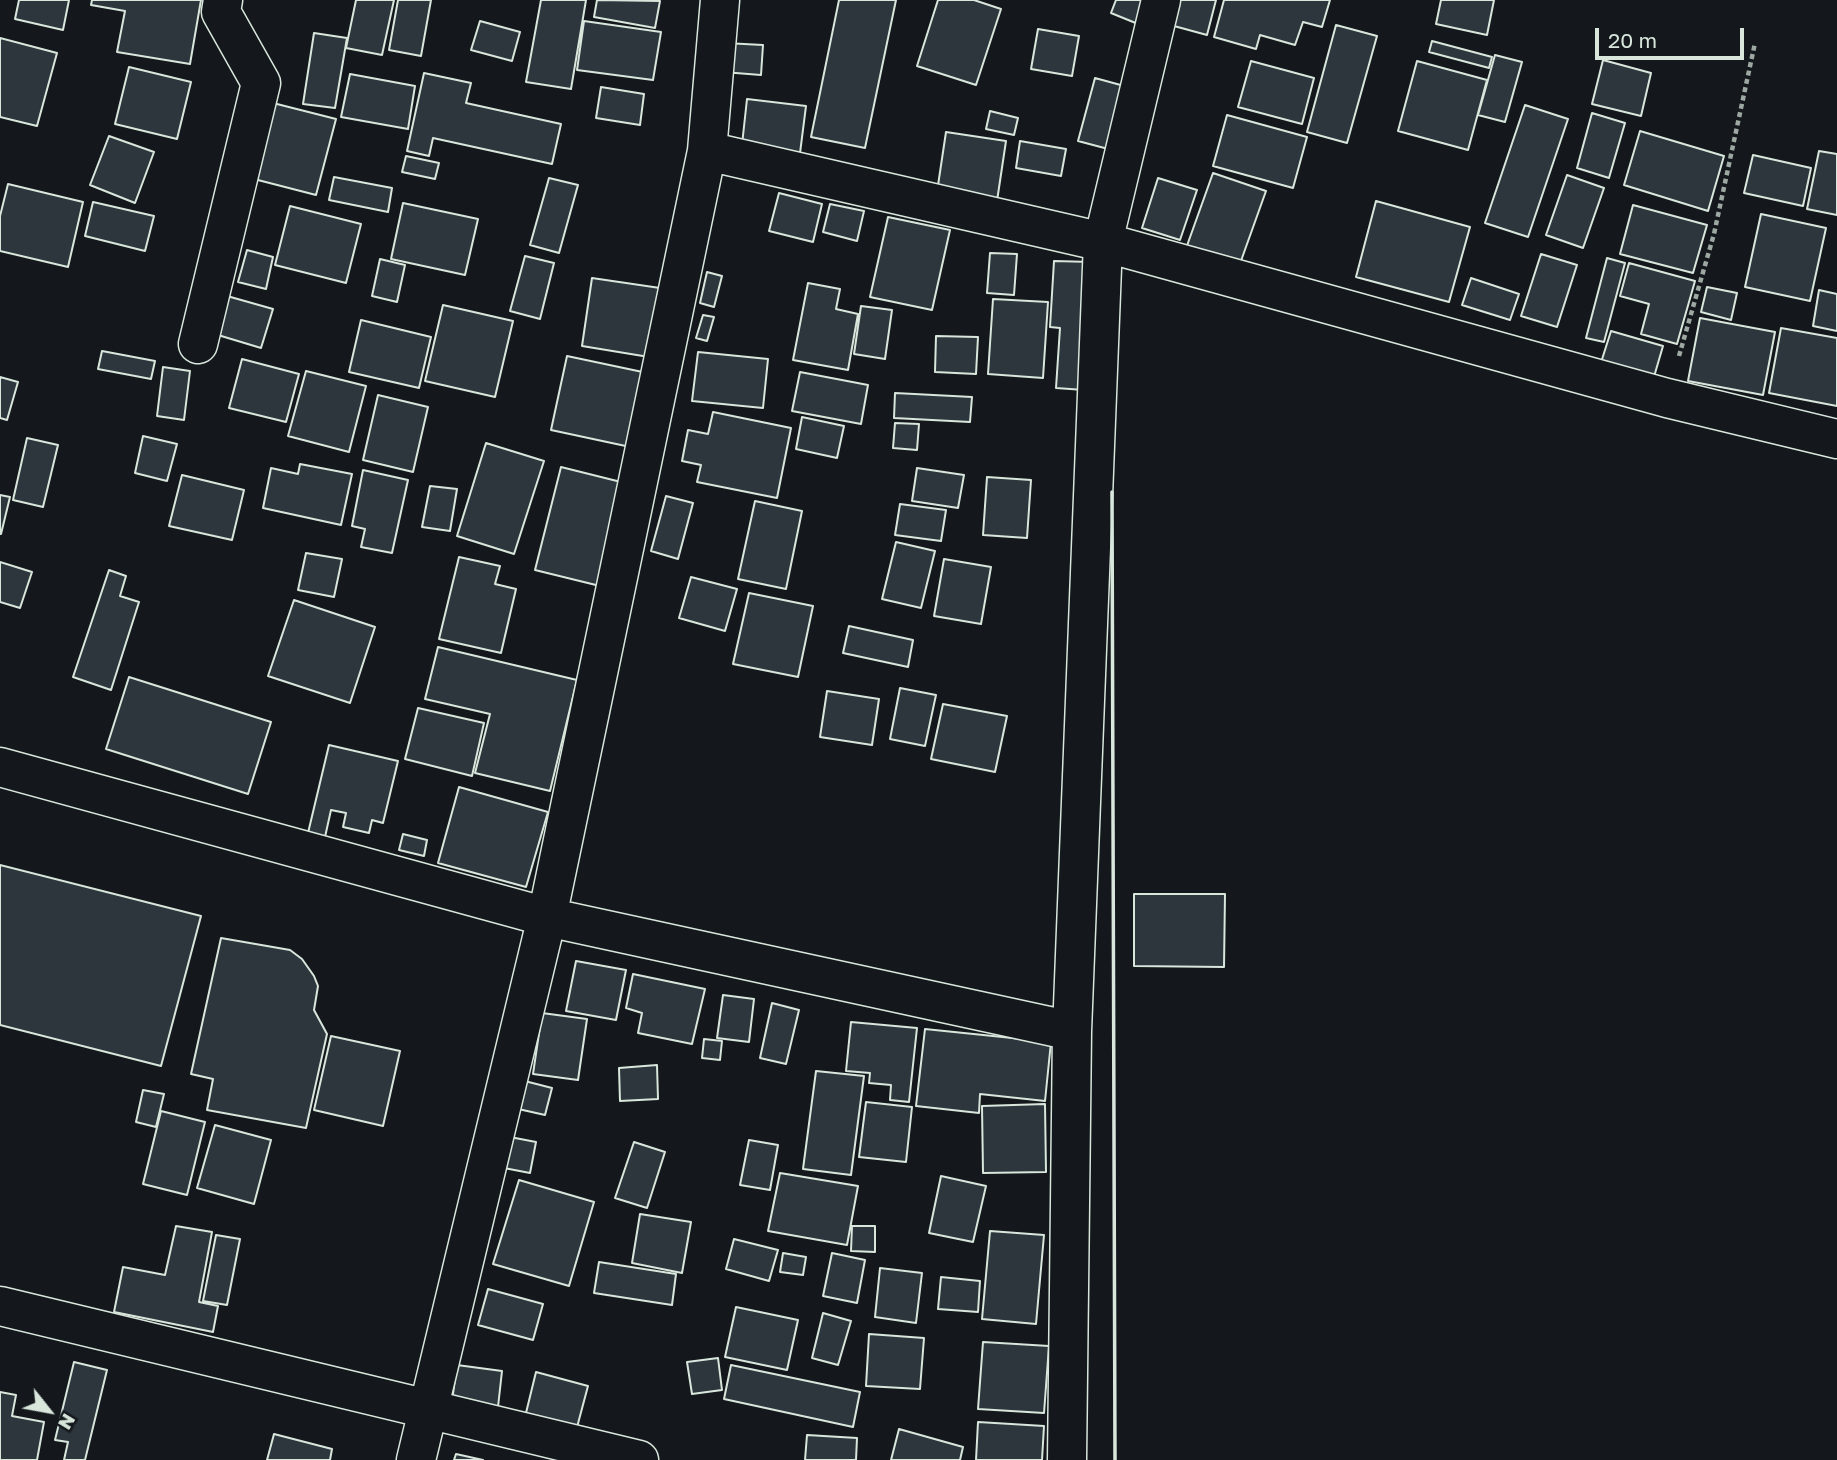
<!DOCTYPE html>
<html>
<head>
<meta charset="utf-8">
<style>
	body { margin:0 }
	#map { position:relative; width:1837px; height:1460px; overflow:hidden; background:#14181c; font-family:"Golos Text",sans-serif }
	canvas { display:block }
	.north { position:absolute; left:14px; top:1376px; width:70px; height:70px; -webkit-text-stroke:5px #14181c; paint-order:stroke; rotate:121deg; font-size:19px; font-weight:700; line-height:28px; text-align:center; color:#d8e6dc }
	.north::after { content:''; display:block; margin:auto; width:24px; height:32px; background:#d8e6dc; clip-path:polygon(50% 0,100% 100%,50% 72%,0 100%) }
	.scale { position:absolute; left:1595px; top:28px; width:149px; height:32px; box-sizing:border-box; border:4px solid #d8e6dc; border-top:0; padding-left:9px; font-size:21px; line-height:24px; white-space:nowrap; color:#d8e6dc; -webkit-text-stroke:5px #14181c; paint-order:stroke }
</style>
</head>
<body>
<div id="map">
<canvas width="1837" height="1460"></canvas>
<div class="north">N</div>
<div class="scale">20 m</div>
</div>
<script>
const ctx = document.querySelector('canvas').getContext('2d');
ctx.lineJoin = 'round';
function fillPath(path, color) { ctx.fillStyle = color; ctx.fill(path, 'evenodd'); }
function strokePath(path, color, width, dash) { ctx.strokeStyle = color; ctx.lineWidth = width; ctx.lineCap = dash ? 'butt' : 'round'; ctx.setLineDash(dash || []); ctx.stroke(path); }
const building = new Path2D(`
	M 19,0 L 69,0 L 63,30 L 15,19 Z
	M 92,0 L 201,0 L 190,64 L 117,52 L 125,11 L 91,5 Z
	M 356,0 L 394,0 L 382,55 L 346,48 Z
	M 398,0 L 431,0 L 421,56 L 389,50 Z
	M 541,0 L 586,0 L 571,89 L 526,82 Z
	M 597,0 L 660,1 L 655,28 L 594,17 Z
	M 839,0 L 896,0 L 865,148 L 811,137 Z
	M 938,0 L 974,0 L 1001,9 L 976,85 L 917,66 Z
	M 1116,0 L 1153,0 L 1143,26 L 1111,13 Z
	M 1170,0 L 1216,0 L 1207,35 L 1163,23 Z
	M 1224,0 L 1330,0 L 1322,27 L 1303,22 L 1295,45 L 1260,35 L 1256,49 L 1214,37 Z
	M 1441,0 L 1494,0 L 1487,35 L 1436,24 Z
	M 480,21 L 520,32 L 512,61 L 471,50 Z
	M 584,21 L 661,32 L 653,80 L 577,70 Z
	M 1336,25 L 1377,36 L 1347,143 L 1307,132 Z
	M 1038,29 L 1079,36 L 1072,76 L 1031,69 Z
	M 314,33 L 347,38 L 335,108 L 303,104 Z
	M 0,38 L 57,53 L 37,126 L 0,117 Z
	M 1432,41 L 1492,57 L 1489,68 L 1429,52 Z
	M 725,43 L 763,45 L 761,75 L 723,72 Z
	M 1495,55 L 1522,62 L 1505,122 L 1478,115 Z
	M 1603,60 L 1651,73 L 1641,116 L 1592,104 Z
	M 1251,61 L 1314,78 L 1302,124 L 1238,107 Z
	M 1417,61 L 1487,80 L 1468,150 L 1398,131 Z
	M 129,67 L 191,82 L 177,139 L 115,124 Z
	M 424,73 L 471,83 L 466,103 L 561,124 L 552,164 L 433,138 L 429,156 L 407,151 Z
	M 350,74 L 415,86 L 408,129 L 341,117 Z
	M 1095,78 L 1128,87 L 1112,150 L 1078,141 Z
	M 601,87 L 644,94 L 640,125 L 596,118 Z
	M 747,99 L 806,106 L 799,161 L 741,154 Z
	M 273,103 L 336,119 L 316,195 L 254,179 Z
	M 1525,105 L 1568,119 L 1528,237 L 1485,223 Z
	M 990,111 L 1018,118 L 1014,135 L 986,129 Z
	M 1592,113 L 1625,123 L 1609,178 L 1577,168 Z
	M 1227,115 L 1307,137 L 1293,188 L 1213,166 Z
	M 1640,131 L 1724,156 L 1708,211 L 1624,185 Z
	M 946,132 L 1006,141 L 997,201 L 937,192 Z
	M 109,136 L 154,152 L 135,203 L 90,185 Z
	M 1020,141 L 1066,149 L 1061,176 L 1016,168 Z
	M 1819,151 L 1837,154 L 1837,215 L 1807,209 Z
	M 1753,155 L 1811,168 L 1803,206 L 1744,193 Z
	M 406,156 L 439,163 L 435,179 L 402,172 Z
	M 1213,173 L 1266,191 L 1237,272 L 1184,254 Z
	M 1567,175 L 1604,188 L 1583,248 L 1546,235 Z
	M 334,177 L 392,188 L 388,212 L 329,200 Z
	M 549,178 L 578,185 L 559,253 L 530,245 Z
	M 1158,178 L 1197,190 L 1180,240 L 1142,228 Z
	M 8,184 L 83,202 L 68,267 L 0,251 L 0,216 Z
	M 779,193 L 822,204 L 813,242 L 769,231 Z
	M 1376,201 L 1470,227 L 1449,302 L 1356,277 Z
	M 93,202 L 154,216 L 145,251 L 85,236 Z
	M 403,203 L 478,219 L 465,275 L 391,259 Z
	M 830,204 L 864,211 L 857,241 L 823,232 Z
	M 1633,205 L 1707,225 L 1693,273 L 1620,254 Z
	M 290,206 L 361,224 L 346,283 L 275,265 Z
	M 1761,214 L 1826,228 L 1810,301 L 1745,287 Z
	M 888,217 L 950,230 L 932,310 L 870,297 Z
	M 247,250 L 273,257 L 266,289 L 238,282 Z
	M 990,253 L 1017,254 L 1014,295 L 987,293 Z
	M 1541,254 L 1577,265 L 1557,327 L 1521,316 Z
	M 525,256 L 554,263 L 540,319 L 510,311 Z
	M 1607,258 L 1625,263 L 1604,342 L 1586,338 Z
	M 380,259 L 405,265 L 397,302 L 372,296 Z
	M 1054,261 L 1092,262 L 1084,390 L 1056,388 L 1060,328 L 1050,327 Z
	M 1629,263 L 1695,281 L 1677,344 L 1641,334 L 1649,304 L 1620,296 Z
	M 707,272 L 722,276 L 714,307 L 700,303 Z
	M 592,278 L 660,288 L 649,357 L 582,346 Z
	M 1471,278 L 1519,294 L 1510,320 L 1462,305 Z
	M 808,283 L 840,289 L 836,309 L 858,314 L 848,370 L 793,360 Z
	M 1707,287 L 1737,293 L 1731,320 L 1701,312 Z
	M 1819,290 L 1837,294 L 1837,331 L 1813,326 Z
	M 220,294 L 273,309 L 261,348 L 208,332 Z
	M 993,299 L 1048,302 L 1043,378 L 988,374 Z
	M 443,305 L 513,321 L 495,397 L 425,381 Z
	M 861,306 L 892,310 L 885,359 L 854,354 Z
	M 703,315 L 714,317 L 707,341 L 696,338 Z
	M 1700,318 L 1775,332 L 1763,395 L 1688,381 Z
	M 361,320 L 431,337 L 419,388 L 349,372 Z
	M 1781,328 L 1837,338 L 1837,406 L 1769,393 Z
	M 1611,331 L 1663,346 L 1651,387 L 1598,372 Z
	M 936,336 L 978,337 L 976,374 L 935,372 Z
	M 102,351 L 155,361 L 151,379 L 98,369 Z
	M 698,352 L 768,359 L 763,408 L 692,401 Z
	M 567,356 L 652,374 L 635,448 L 551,430 Z
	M 242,359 L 299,374 L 286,422 L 229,408 Z
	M 163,367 L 190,371 L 184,420 L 157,416 Z
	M 306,371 L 366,386 L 349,452 L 288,436 Z
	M 800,372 L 868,385 L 861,424 L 792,411 Z
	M 0,377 L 18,382 L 7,420 L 0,418 Z
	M 895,393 L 972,397 L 970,422 L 894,418 Z
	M 378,395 L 428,407 L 413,472 L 363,460 Z
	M 713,412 L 791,428 L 777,498 L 697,482 L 701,465 L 682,461 L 688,430 L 708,434 Z
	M 802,417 L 844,426 L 837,458 L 796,449 Z
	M 895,423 L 919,424 L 917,450 L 893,448 Z
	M 143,436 L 177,444 L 167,481 L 135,473 Z
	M 27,438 L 58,445 L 43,507 L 13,500 Z
	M 486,443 L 544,461 L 514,554 L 457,536 Z
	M 300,464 L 352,474 L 341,525 L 263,508 L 271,468 L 298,474 Z
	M 561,467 L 625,483 L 600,586 L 535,570 Z
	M 917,468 L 964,475 L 958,508 L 912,501 Z
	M 363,470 L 408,480 L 392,553 L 361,547 L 365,529 L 352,526 Z
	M 182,475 L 244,490 L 232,540 L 169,526 Z
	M 987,477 L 1031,480 L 1027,538 L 983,535 Z
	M 430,486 L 457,489 L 450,531 L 422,527 Z
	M 0,495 L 10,497 L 1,534 L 0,534 Z
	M 666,496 L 693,503 L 678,559 L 651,551 Z
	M 755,501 L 802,511 L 786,589 L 738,579 Z
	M 900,504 L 946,510 L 941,541 L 895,535 Z
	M 896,542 L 935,551 L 921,608 L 882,599 Z
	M 306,553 L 342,559 L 334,597 L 298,590 Z
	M 459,557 L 500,566 L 495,584 L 516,589 L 501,653 L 439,639 Z
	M 944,559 L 991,567 L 981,624 L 934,616 Z
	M 0,562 L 32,572 L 20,608 L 0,602 Z
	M 109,570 L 126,576 L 120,596 L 139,602 L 111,690 L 73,677 Z
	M 691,577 L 737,589 L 725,631 L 679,618 Z
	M 749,593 L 813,606 L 798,677 L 733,664 Z
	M 294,600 L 375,627 L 350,703 L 268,676 Z
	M 849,626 L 913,640 L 908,667 L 843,653 Z
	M 438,647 L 577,680 L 550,791 L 475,773 L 490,714 L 425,699 Z
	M 129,677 L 271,722 L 248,794 L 106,749 Z
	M 900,688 L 936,695 L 925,746 L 890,739 Z
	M 827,691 L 879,699 L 872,745 L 820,737 Z
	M 943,704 L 1007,716 L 995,772 L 931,759 Z
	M 418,708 L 484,723 L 472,776 L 405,759 Z
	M 329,745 L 398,761 L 383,823 L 372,820 L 369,833 L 343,827 L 346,813 L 331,810 L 325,837 L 308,833 Z
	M 459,787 L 548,812 L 526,887 L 438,863 Z
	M 403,834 L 427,840 L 424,856 L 399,850 Z
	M 0,865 L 201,916 L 161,1066 L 0,1025 Z
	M 1134,894 L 1225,894 L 1224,967 L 1134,966 Z
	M 221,938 L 290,950 L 302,959 L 314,976 L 318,986 L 314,1010 L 327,1034 L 306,1128 L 207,1110 L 213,1079 L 191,1074 Z
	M 576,961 L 626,970 L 616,1020 L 566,1011 Z
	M 633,974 L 705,989 L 692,1044 L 638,1033 L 642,1013 L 626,1008 Z
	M 723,995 L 754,999 L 749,1042 L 717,1038 Z
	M 772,1003 L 799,1010 L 786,1064 L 760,1058 Z
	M 542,1013 L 587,1019 L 578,1080 L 533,1074 Z
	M 851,1022 L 917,1028 L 909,1102 L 890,1100 L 891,1085 L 869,1083 L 870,1073 L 846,1071 Z
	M 925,1029 L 1051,1042 L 1045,1101 L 980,1094 L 979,1113 L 916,1106 Z
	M 331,1036 L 400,1051 L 383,1126 L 314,1110 Z
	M 704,1039 L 722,1041 L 720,1060 L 702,1058 Z
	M 657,1065 L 658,1099 L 620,1101 L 619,1068 Z
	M 816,1071 L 864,1076 L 851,1175 L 803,1169 Z
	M 513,1078 L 552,1088 L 545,1115 L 505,1106 Z
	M 143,1090 L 164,1094 L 156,1127 L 136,1122 Z
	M 866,1102 L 912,1107 L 906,1162 L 859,1157 Z
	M 1045,1104 L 1046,1172 L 983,1173 L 982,1106 Z
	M 161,1111 L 205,1122 L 187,1195 L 143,1184 Z
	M 215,1125 L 271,1140 L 254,1204 L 197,1188 Z
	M 510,1137 L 536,1142 L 530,1173 L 504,1168 Z
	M 749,1140 L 778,1145 L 770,1190 L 740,1185 Z
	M 634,1142 L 665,1152 L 647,1208 L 615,1198 Z
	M 780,1173 L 858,1186 L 847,1245 L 768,1231 Z
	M 941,1176 L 986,1186 L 973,1242 L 929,1233 Z
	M 519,1180 L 594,1202 L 569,1286 L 493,1264 Z
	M 640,1214 L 691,1222 L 682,1273 L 632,1263 Z
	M 176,1226 L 212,1232 L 199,1302 L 218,1306 L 213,1332 L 114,1312 L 123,1267 L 165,1275 Z
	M 852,1226 L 875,1226 L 875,1252 L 851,1251 Z
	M 990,1231 L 1044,1235 L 1036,1324 L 982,1319 Z
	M 216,1235 L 240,1239 L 227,1305 L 203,1301 Z
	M 734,1239 L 778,1250 L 769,1281 L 726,1269 Z
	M 783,1253 L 806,1257 L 803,1275 L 780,1272 Z
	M 832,1253 L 865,1260 L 857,1303 L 823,1296 Z
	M 599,1262 L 676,1274 L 672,1305 L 594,1293 Z
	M 880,1268 L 922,1273 L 916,1323 L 875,1317 Z
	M 941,1277 L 980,1281 L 978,1312 L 938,1309 Z
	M 488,1289 L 543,1304 L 533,1340 L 478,1325 Z
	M 736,1307 L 798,1320 L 787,1370 L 725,1357 Z
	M 823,1313 L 851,1321 L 838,1365 L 812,1358 Z
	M 869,1334 L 924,1338 L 920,1389 L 866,1386 Z
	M 983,1342 L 1049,1346 L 1044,1413 L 978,1409 Z
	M 718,1358 L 722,1390 L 692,1394 L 687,1362 Z
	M 74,1362 L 107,1370 L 85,1460 L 64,1460 L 68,1442 L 55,1440 Z
	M 457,1365 L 502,1371 L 498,1407 L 452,1401 Z
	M 731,1365 L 860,1392 L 853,1427 L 724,1399 Z
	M 536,1372 L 588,1386 L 576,1431 L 525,1417 Z
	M 0,1392 L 16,1395 L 12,1416 L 44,1422 L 37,1460 L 0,1460 Z
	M 978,1422 L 1044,1426 L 1042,1460 L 976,1460 Z
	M 899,1429 L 963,1447 L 960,1460 L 891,1460 Z
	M 274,1434 L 332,1449 L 330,1460 L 267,1460 Z
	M 807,1435 L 857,1438 L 856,1460 L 805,1460 Z
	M 456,1454 L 483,1460 L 454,1460 Z`);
fillPath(building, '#2c363c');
strokePath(building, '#d8e6dc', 2);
const minor = new Path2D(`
	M 707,151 L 1103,242 L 1667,398 L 1837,439
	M 198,344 L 261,83 L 221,12 L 223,0
	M 0,767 L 547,917 L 1072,1031
	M 0,1306 L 639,1460
	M 416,1460 L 547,917 L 707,151 L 720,0
	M 1067,1460 L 1072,1031 L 1103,242 L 1161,0`);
strokePath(minor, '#d8e6dc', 41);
strokePath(new Path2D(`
	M 1679,356 L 1714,234 L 1755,43`), '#9da8a2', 4.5, [5, 3.5]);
strokePath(minor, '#14181c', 38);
strokePath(new Path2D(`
	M 1112,492 L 1115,1460`), '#d8e6dc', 3.5);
</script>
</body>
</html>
